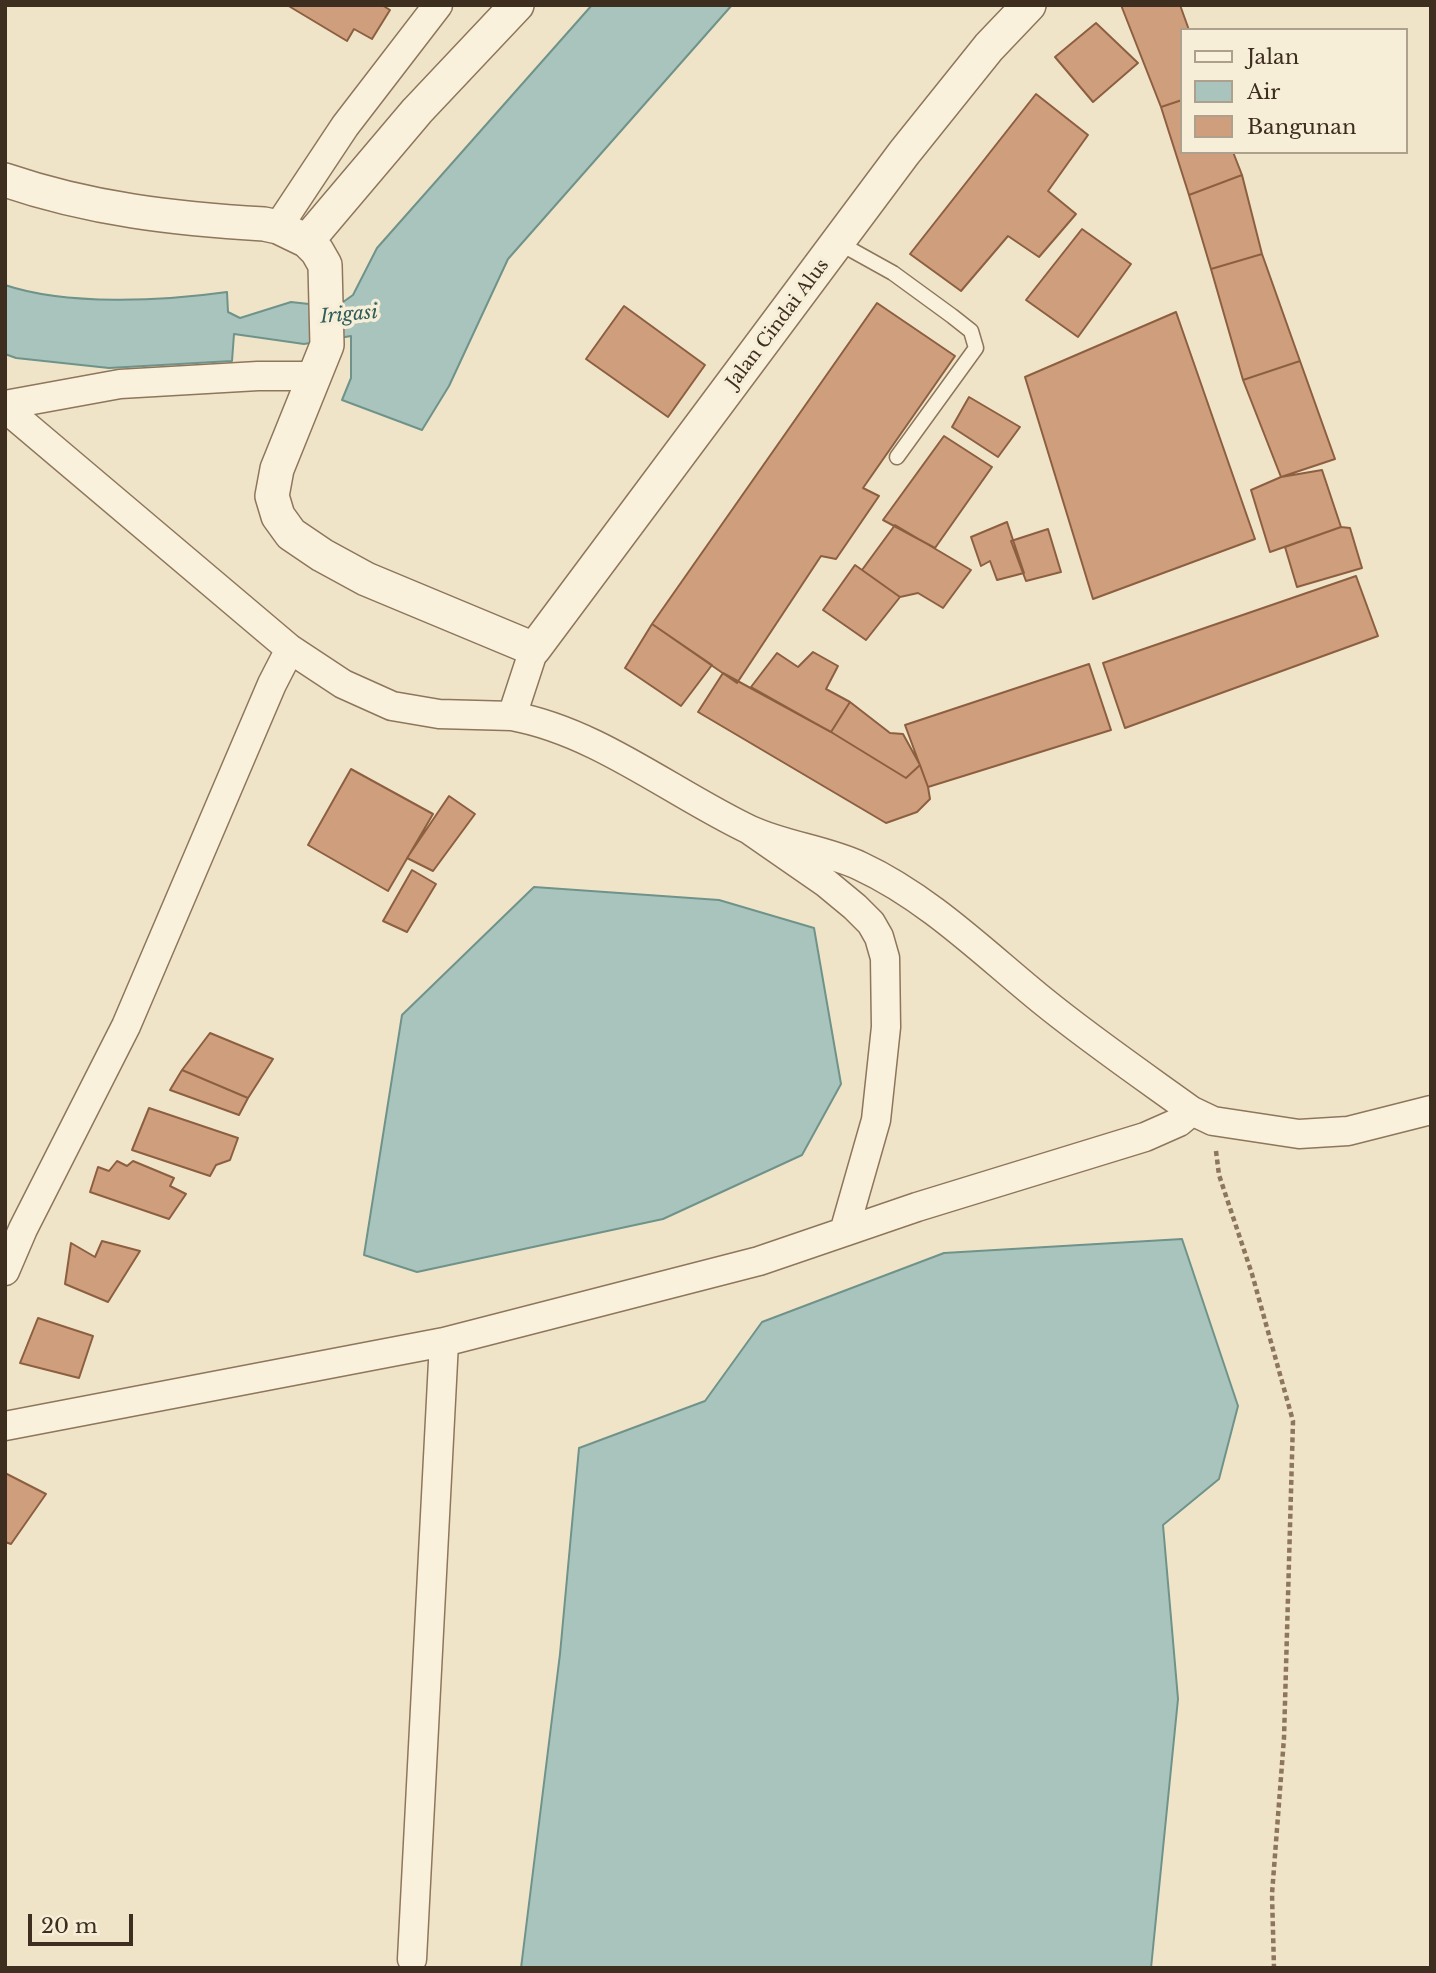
<!DOCTYPE html>
<html>
<head>
<meta charset="utf-8">
<style>
	body { margin:0 }
	#map { position:relative; width:1436px; height:1973px; overflow:hidden; background:#f0e4c8; font-family:"Libre Baskerville",serif }
	canvas { display:block }
	.frame { position:absolute; inset:0; border:7px solid #3d2e20; pointer-events:none }
	.legend { position:absolute; left:1180px; top:28px; width:228px; height:126px; box-sizing:border-box; background:#f7eed8; border:2px solid #ada18e; margin:0; padding:9px 12px; list-style:none; font-size:21px; color:#3d2e20 }
	.legend li { display:flex; align-items:center; gap:14px; height:35px }
	.legend b { width:35px; border:2px solid #ada18e }
	.scale { position:absolute; left:28px; top:1914px; width:105px; height:32px; box-sizing:border-box; border:4px solid #3d2e20; border-top:0; padding-left:9px; font-size:21px; line-height:24px; white-space:nowrap; color:#3d2e20; -webkit-text-stroke:5px #f7eed8; paint-order:stroke }
</style>
</head>
<body>
<div id="map">
<canvas width="1436" height="1973"></canvas>
<div class="frame"></div>
<ul class="legend">
<li><b style="height:9px;background:#faf1dc"></b>Jalan</li>
<li><b style="height:19px;background:#a9c4bc"></b>Air</li>
<li><b style="height:19px;background:#cf9f7d"></b>Bangunan</li>
</ul>
<div class="scale">20 m</div>
</div>
<script>
const ctx = document.querySelector('canvas').getContext('2d');
ctx.lineJoin = 'round';
function fillPath(path, color) { ctx.fillStyle = color; ctx.fill(path, 'evenodd'); }
function strokePath(path, color, width, dash) { ctx.strokeStyle = color; ctx.lineWidth = width; ctx.lineCap = dash ? 'butt' : 'round'; ctx.setLineDash(dash || []); ctx.stroke(path); }
function label(font, color, halo, rows, align = 'center') {
  ctx.font = font + ' "Libre Baskerville",serif'; ctx.lineWidth = 7; ctx.setLineDash([]); ctx.textBaseline = 'middle'; ctx.strokeStyle = halo; ctx.fillStyle = color; for (const [text, x, y, turn = 0] of rows) {
    ctx.save(); ctx.translate(x, y); ctx.rotate((+turn || 0) * Math.PI / 180); ctx.textAlign = isNaN(turn) ? turn : align; if (halo) ctx.strokeText(text, 0, 0); ctx.fillText(text, 0, 0); ctx.restore();
  }
}
const water = new Path2D(`
	M 592,5 L 732,5 L 508,259 L 449,386 L 422,430 L 342,400 L 351,378 L 351,336 L 304,344 L 234,334 L 232,361 L 109,368 L 16,358 L 5,354 L 5,285 C 67,306 163,301 227,292 L 228,312 L 240,318 L 291,302 L 336,307 L 353,295 L 377,248 Z
	M 534,887 L 719,900 L 814,928 L 841,1084 L 802,1155 L 663,1219 L 417,1272 L 364,1255 L 402,1015 Z
	M 1182,1239 L 1238,1406 L 1219,1479 L 1163,1525 L 1178,1699 L 1151,1968 L 521,1968 L 560,1654 L 579,1448 L 705,1401 L 762,1322 L 944,1253 Z`);
fillPath(water, '#a9c4bc');
strokePath(water, '#6f938a', 2);
const building = new Path2D(`
	M 287,5 L 382,5 L 390,10 L 372,39 L 354,29 L 347,41 Z
	M 1121,5 L 1180,5 L 1189,30 L 1182,30 L 1182,100 L 1161,107 Z
	M 1096,23 L 1138,63 L 1093,102 L 1055,57 Z
	M 1036,94 L 1088,135 L 1048,191 L 1076,214 L 1039,257 L 1008,236 L 961,291 L 910,254 Z
	M 1182,100 L 1182,152 L 1233,152 L 1242,175 L 1189,195 L 1161,107 Z
	M 1242,175 L 1262,254 L 1211,269 L 1189,195 Z
	M 1082,229 L 1131,264 L 1078,337 L 1026,300 Z
	M 1262,254 L 1300,361 L 1243,380 L 1211,269 Z
	M 877,303 L 955,356 L 863,488 L 879,496 L 836,559 L 821,556 L 737,683 L 652,624 Z
	M 624,306 L 705,365 L 668,417 L 586,359 Z
	M 1176,312 L 1255,539 L 1093,599 L 1025,377 Z
	M 1300,361 L 1335,459 L 1281,477 L 1243,380 Z
	M 969,397 L 1020,427 L 998,457 L 952,427 Z
	M 944,436 L 992,467 L 935,548 L 883,520 Z
	M 1322,470 L 1341,527 L 1270,552 L 1251,490 L 1281,477 Z
	M 1007,522 L 1024,573 L 997,580 L 990,561 L 981,566 L 971,537 Z
	M 895,525 L 971,570 L 943,608 L 918,593 L 900,597 L 862,570 Z
	M 1341,527 L 1350,528 L 1362,568 L 1297,587 L 1285,547 Z
	M 1048,529 L 1061,572 L 1026,581 L 1011,541 Z
	M 855,565 L 900,597 L 866,640 L 823,610 Z
	M 1356,576 L 1378,636 L 1125,728 L 1103,663 Z
	M 652,624 L 712,665 L 681,706 L 625,668 Z
	M 813,652 L 838,666 L 826,689 L 850,702 L 831,732 L 751,687 L 777,653 L 798,667 Z
	M 1089,664 L 1111,730 L 928,787 L 905,725 Z
	M 723,673 L 831,732 L 906,778 L 920,765 L 928,787 L 930,799 L 917,812 L 886,823 L 698,712 Z
	M 850,702 L 890,733 L 903,734 L 920,765 L 906,778 L 831,732 Z
	M 351,769 L 433,814 L 388,891 L 308,845 Z
	M 449,796 L 475,814 L 433,871 L 407,858 Z
	M 412,870 L 436,884 L 407,932 L 383,921 Z
	M 210,1033 L 273,1059 L 248,1098 L 182,1070 Z
	M 182,1070 L 248,1098 L 239,1115 L 170,1090 Z
	M 149,1108 L 238,1138 L 230,1160 L 216,1165 L 210,1176 L 132,1150 Z
	M 117,1161 L 127,1166 L 133,1161 L 174,1178 L 170,1186 L 186,1194 L 169,1219 L 90,1192 L 98,1167 L 109,1171 Z
	M 102,1241 L 140,1251 L 108,1302 L 65,1284 L 71,1243 L 95,1257 Z
	M 38,1318 L 93,1336 L 79,1378 L 20,1363 Z
	M 5,1473 L 46,1494 L 11,1544 L 5,1542 Z`);
fillPath(building, '#cf9f7d');
strokePath(building, '#8d5f41', 2);
const service = new Path2D(`
	M 839,243 L 893,273 L 952,316 L 971,331 L 976,348 L 897,457`);
const minor = new Path2D(`
	M 278,227 L 345,126 L 438,5
	M 5,405 L 120,384 L 258,376 L 315,376
	M 5,408 L 290,649 L 343,684 L 392,706 L 439,714 L 512,716
	M 534,649 L 512,716 C 598,732 672,793 750,830 C 785,846 826,850 860,866 C 929,898 985,954 1043,1001 C 1091,1040 1142,1075 1192,1111 L 1213,1121 L 1299,1134 L 1348,1131 L 1431,1110
	M 844,1232 L 917,1207 L 1145,1137 L 1179,1122 L 1192,1111
	M 5,1271 L 23,1229 L 126,1026 L 272,684 L 290,649
	M 5,1426 L 444,1342 L 759,1261 L 844,1232 L 876,1120 L 886,1027 L 885,958 L 879,937 L 871,923 L 855,907 L 826,883 L 751,831
	M 412,1959 L 444,1342`);
const tertiary = new Path2D(`
	M 5,180 C 90,209 175,219 264,224 L 278,227 L 307,241 L 317,251 L 325,265 L 327,345 L 277,469 L 272,496 L 278,516 L 291,534 L 322,555 L 366,579 L 534,649 L 904,153 L 989,47 L 1029,5
	M 307,241 L 417,111 L 517,5`);
strokePath(service, '#8d765c', 17);
strokePath(minor, '#8d765c', 31);
strokePath(tertiary, '#8d765c', 36);
strokePath(new Path2D(`
	M 1216,1151 L 1219,1175 L 1252,1274 L 1293,1421 L 1284,1738 L 1272,1894 L 1274,1968`), '#8d765c', 4.5, [5, 3.5]);
strokePath(service, '#faf1dc', 14);
strokePath(minor, '#faf1dc', 28);
strokePath(tertiary, '#faf1dc', 33);
label('18px', '#3d2e20', '#f7eed8', [
	["Jalan Cindai Alus",778,324,-53]
]);
label('italic 19px', '#2f5d5a', '#f7eed8', [
	["Irigasi",349,315,-5]
]);
</script>
</body>
</html>
